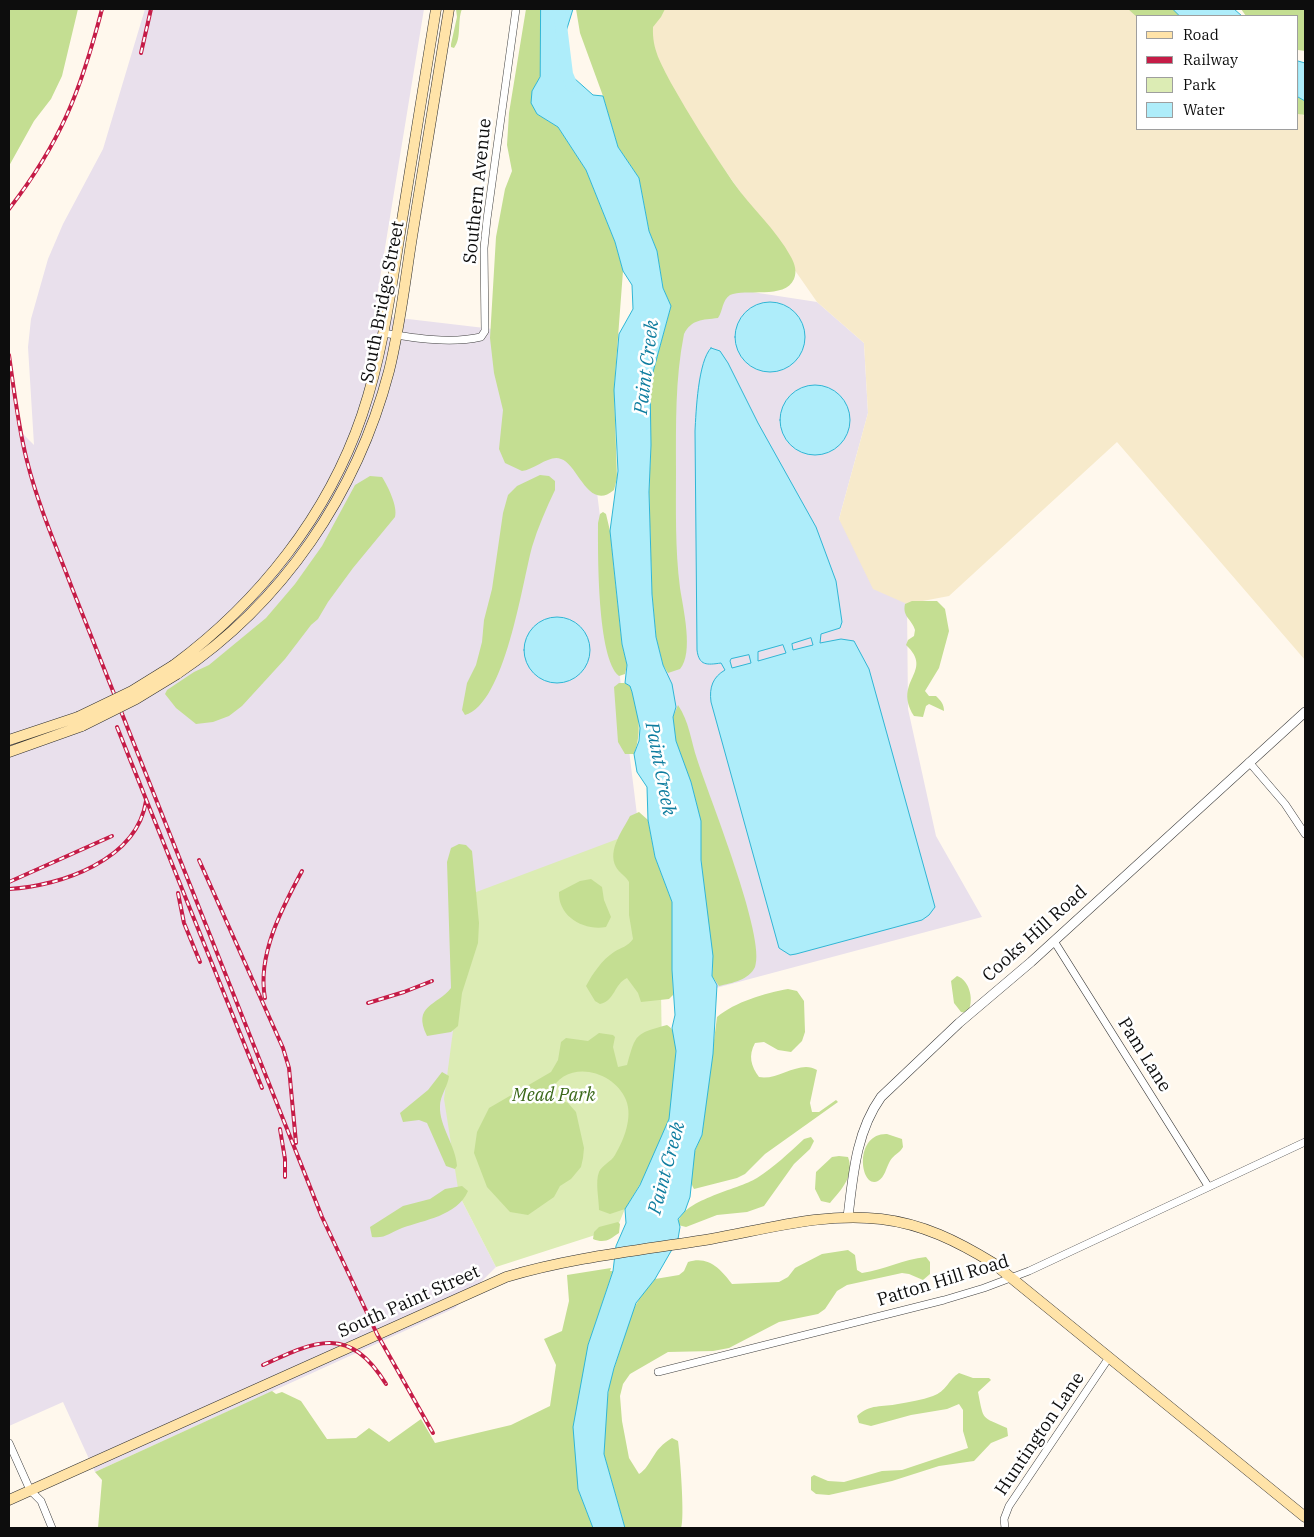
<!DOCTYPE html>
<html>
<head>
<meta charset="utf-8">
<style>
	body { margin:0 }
	#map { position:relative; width:1314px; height:1537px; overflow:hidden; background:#fff8ed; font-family:"IBM Plex Serif",serif }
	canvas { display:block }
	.frame { position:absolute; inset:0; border:10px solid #0d0d0d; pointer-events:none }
	.legend { position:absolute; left:1136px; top:15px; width:162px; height:115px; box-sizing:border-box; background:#fff; border:1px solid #9e9e9e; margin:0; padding:6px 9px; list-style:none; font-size:15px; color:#0d0d0d }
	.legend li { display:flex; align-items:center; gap:10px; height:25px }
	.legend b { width:25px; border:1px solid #9e9e9e }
</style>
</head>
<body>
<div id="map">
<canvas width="1314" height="1537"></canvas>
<div class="frame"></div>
<ul class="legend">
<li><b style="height:6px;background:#ffe3a8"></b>Road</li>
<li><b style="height:6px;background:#c51c47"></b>Railway</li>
<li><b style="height:14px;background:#dcecb4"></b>Park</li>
<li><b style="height:14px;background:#aeedfa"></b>Water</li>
</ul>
</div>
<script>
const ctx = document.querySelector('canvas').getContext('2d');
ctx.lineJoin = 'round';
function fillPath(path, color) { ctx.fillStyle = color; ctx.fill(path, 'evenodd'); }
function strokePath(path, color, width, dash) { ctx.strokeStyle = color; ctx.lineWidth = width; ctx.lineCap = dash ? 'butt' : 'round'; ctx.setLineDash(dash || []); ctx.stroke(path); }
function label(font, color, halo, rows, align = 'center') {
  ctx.font = font + ' "IBM Plex Serif",serif'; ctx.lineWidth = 5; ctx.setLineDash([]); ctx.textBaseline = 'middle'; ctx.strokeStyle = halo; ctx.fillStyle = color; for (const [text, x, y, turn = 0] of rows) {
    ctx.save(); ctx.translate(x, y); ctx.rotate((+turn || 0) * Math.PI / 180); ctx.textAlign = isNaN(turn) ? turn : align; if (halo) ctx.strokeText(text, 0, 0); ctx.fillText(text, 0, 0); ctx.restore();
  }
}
fillPath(new Path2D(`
	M 145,9 L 424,9 L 374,315 L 578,339 L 639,831 L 459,1195 L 496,1267 L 455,1308 L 95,1472 L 63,1402 L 9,1426 L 9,375 L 18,429 L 34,445 L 28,347 L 31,319 L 48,259 L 63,224 L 103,149 Z
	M 739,290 L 817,302 L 864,343 L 868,413 L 839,519 L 907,604 L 908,709 L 936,836 L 982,917 L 716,988 L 671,733 L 657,533 L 679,306 Z`), '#e9e0ec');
fillPath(new Path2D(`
	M 653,9 L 1160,9 L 1138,16 L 1138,129 L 1298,129 L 1298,113 L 1305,116 L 1305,660 L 1117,442 L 949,596 L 907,604 L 873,589 L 839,519 L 868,413 L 864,343 L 817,302 L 667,87 L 647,39 Z`), '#f7eacb');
fillPath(new Path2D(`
	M 639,831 L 660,929 L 663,1117 L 617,1228 L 496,1267 L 459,1195 L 444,1099 L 471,894 Z`), '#dcecb4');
fillPath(new Path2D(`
	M 9,9 L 78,9 L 62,76 L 51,99 L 34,121 L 9,166 Z
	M 456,9 L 462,9 C 457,21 462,38 454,48 L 451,47 L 451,44 L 457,17 Z
	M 526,9 L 541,9 L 540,77 L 532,91 L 537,114 L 558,127 L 586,170 L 615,242 L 623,271 L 614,390 L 617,478 L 614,490 C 588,512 578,464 561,459 C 550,454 534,470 522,471 L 505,463 L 499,449 L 503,410 L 494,373 L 490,338 L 496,237 L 505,189 L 512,171 L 507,145 L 509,113 Z
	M 576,9 L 665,9 L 661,17 L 653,27 C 652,50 661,63 671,83 C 690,117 711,150 733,182 C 751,208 776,229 791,257 C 795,264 797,272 794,279 C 785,300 745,288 730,295 C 722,300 723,311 718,318 C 702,320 692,319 684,334 C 675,379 676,425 676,470 C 676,509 675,549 680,588 C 683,608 694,653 680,669 L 668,673 L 663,665 L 656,637 L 652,594 L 649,492 L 651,445 L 650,383 L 671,306 L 663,288 L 657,251 L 649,231 L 639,178 L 618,147 L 603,96 L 580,33 Z
	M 1128,9 L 1173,9 L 1180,16 L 1138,18 Z
	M 1241,9 L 1305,9 L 1305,51 L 1298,50 L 1298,16 L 1246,16 Z
	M 1298,97 L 1305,101 L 1305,115 L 1298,114 Z
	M 540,475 L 549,476 L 555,481 L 555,490 C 546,509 538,527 532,547 C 522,584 505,704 465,715 L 462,710 L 467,683 L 476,665 L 482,642 L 484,620 L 492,589 L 503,513 L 508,495 L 517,486 Z
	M 370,476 L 382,477 C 388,486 398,507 395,517 L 353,568 L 328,602 L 318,619 L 311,625 L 285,659 L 242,706 L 229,716 L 213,722 L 196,724 L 176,708 L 165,694 L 167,690 L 194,672 L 209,665 L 266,618 L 295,584 L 322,546 L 355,485 Z
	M 603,512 L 606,514 L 610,531 L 622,644 L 627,665 L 625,674 L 619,676 C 597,658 598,554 598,523 L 600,514 Z
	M 912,601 L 937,601 L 945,609 L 949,631 L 939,668 L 925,691 L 929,696 L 936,696 C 941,701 944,704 944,711 L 929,704 L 926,706 L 923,717 L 914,716 C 892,680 935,672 906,645 L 908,640 L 914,636 L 915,630 C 912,619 902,617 905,604 Z
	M 619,683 L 625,683 L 630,686 C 638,708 643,731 634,754 L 625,754 L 618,742 L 614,687 Z
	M 678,705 C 689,721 691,741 697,759 C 708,794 767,939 755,967 C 749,980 732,983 719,986 L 712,976 L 713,966 L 701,859 L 701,821 L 691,782 L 676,741 L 673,717 Z
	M 639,812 L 648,820 L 655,857 L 672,902 L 673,995 L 669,999 L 641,1002 L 638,993 L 627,978 C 614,984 615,1001 600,1004 L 595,1001 L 586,986 C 593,973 602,960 614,952 C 622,947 627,947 633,939 L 629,915 L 629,882 C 626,876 619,873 616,867 C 607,850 623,830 630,816 Z
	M 459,844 L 466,845 L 472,851 L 479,923 L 478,943 L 462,993 L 458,1026 L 451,1032 L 427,1036 C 412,1005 437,1006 451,988 L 447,862 L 451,848 Z
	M 591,879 L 602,887 L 604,900 L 611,917 L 606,927 C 583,931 558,916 559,892 L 580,881 Z
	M 957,976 C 970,980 975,1002 967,1013 L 961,1012 L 954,1003 L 951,981 Z
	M 788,989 L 797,991 L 804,1001 L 805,1032 L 802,1041 L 791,1052 L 778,1050 L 764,1042 L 755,1043 C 748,1056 751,1066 759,1077 C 778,1081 800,1059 817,1070 L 810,1103 L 812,1112 L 819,1112 L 836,1100 L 838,1102 L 765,1154 L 745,1174 L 737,1178 L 694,1189 C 685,1174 695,1149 702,1135 L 717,1017 C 735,1002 765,993 788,989 Z
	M 667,1025 C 679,1032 676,1050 675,1063 C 674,1082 674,1102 669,1120 C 660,1151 642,1182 625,1209 L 610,1214 L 599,1210 C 599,1199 595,1182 599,1172 C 602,1165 611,1162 615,1155 C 624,1140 633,1117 626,1100 C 614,1070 565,1058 550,1093 L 553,1097 L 568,1103 L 576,1112 L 584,1148 L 583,1158 L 581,1167 L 571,1179 L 560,1186 L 554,1197 L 528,1215 L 510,1212 L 487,1187 L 474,1153 L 477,1132 L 489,1108 L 551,1072 L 558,1060 L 561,1042 L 566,1038 L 588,1041 L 599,1033 L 613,1035 L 615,1037 L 613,1047 L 618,1067 L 627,1065 C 636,1033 635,1034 667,1025 Z
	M 442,1072 L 449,1076 C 448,1086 440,1096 440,1106 C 439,1126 456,1146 457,1166 L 455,1169 L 446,1166 L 427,1123 L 419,1120 L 403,1122 L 400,1113 L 428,1090 Z
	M 887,1134 L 902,1139 L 903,1147 C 900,1153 893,1155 890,1161 C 886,1168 885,1177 878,1181 C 860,1190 853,1133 887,1134 Z
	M 811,1137 L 814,1141 L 810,1149 L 794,1164 L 764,1206 L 747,1212 L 717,1215 L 686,1227 L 678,1225 C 679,1200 738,1190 757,1178 C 774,1167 789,1153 804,1139 Z
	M 839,1156 L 848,1157 C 855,1176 841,1190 830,1203 L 821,1201 L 815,1189 L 816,1172 L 832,1157 Z
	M 462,1186 L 468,1191 C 457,1216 424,1220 402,1228 C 391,1232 385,1239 372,1237 L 370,1227 L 403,1206 L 430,1199 L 445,1189 Z
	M 618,1222 L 620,1224 L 619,1233 C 610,1239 605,1244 593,1239 L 594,1232 L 599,1227 Z
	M 848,1250 L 855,1255 L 857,1270 L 862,1273 C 884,1270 903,1259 926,1257 L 930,1262 L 930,1274 L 923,1280 L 909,1274 L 902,1273 L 847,1285 L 837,1291 L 825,1309 L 818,1314 L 779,1322 L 729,1348 L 713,1351 L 668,1352 L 630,1374 L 623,1384 L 620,1396 L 622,1421 L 629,1458 L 639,1474 C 652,1466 652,1449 672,1438 L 678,1441 C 680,1455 685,1519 681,1528 L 625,1528 L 604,1454 L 606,1409 L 610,1381 L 633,1310 L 642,1294 L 655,1279 L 679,1275 L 684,1271 L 688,1262 C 708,1255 721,1269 732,1284 L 779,1282 L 788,1277 L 795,1268 L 822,1254 Z
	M 611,1268 L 610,1271 L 613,1271 L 588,1345 L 578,1489 L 593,1528 L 98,1528 L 102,1480 L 95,1472 L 272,1391 L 276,1394 L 282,1392 L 301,1401 L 327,1439 L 356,1438 L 369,1428 L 389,1442 L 421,1419 L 435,1443 L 511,1425 L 550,1406 L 556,1365 L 544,1339 L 562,1331 L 569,1301 L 567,1275 Z
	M 959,1373 L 973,1378 L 989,1378 L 991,1380 L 978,1392 C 984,1422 981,1416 1007,1428 L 1008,1436 L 991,1443 L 974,1461 L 939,1466 L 892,1481 L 829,1495 L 816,1494 L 811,1490 L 811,1477 L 814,1475 L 828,1481 L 844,1482 L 882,1471 L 902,1470 L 968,1448 L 963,1431 L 963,1410 L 959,1404 L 947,1409 L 911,1415 L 871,1426 L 859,1423 L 857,1416 C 869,1404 883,1407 898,1404 C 909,1402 922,1400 933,1396 C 946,1392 949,1379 959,1373 Z`), '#c4de92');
const water = new Path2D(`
	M 541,9 L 573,9 L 561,48 L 565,70 L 593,95 L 603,96 L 618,147 L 639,178 L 649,231 L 657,251 L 663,288 L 671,306 L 650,383 L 651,445 L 649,492 L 652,594 L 656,637 L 663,665 L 672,684 L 676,707 L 673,717 L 676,741 L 691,782 L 701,821 L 701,860 L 713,956 L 712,976 L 717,985 L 713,1054 L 702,1135 L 695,1150 L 690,1197 L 685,1211 L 678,1219 L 680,1227 L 678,1239 L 655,1279 L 636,1303 L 614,1368 L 608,1392 L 604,1454 L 625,1528 L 593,1528 L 578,1489 L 573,1427 L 588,1345 L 613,1271 L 616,1246 L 626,1223 L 625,1209 L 640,1185 L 669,1119 L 676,1051 L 672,1028 L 675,1015 L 672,970 L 672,902 L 655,857 L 648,820 L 647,787 L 637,772 L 634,754 L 639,741 L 640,728 L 632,692 L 630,686 L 625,683 L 627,665 L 622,644 L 610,531 L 618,471 L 614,390 L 619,334 L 633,309 L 632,285 L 623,271 L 615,242 L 586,170 L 558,127 L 537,114 L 531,103 L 532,91 L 540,77 Z
	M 1173,9 L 1234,9 L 1242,16 L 1180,16 Z
	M 1298,61 L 1305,63 L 1305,101 L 1298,97 Z
	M735 337a35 35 0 1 1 70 0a35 35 0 1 1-70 0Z
	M 711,348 L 720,351 L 728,363 L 758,423 L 816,527 L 836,581 L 842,622 L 840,628 L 821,634 L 820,643 L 841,639 L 854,641 L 869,669 L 935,907 L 929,915 L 922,920 L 796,954 L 790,955 L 779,948 L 711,702 C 709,687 713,677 725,670 L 721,663 C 707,665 699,666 697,650 L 695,431 C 696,412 698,361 711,348 ZM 811,638 L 813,645 L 793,650 L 792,644 ZM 783,645 L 786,653 L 758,661 L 758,652 ZM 749,655 L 751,663 L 732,668 L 730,661 L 731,659 Z
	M780 420a35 35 0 1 1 70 0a35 35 0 1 1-70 0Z
	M524 650a33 33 0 1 1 66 0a33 33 0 1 1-66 0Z`);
fillPath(water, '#aeedfa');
strokePath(water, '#30b6d5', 1);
strokePath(new Path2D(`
	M 559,9 L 567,74 L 572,86`), '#aeedfa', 12);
const minor = new Path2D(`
	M 383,333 C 414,338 450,344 481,337 L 485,331 L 484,248 L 487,219 L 516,9
	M 1249,762 L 1285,804 L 1305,834
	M 1054,941 L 1208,1186
	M 658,1372 L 944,1300 L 984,1288 L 1029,1271 L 1305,1142
	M 9,1443 L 30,1490 L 41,1501 L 52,1528
	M 1005,1528 L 1004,1519 L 1009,1506 L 1108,1359`);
const tertiary = new Path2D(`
	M 848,1217 C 853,1175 856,1132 881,1097 L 959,1023 L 1031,962 L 1305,712`);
const secondary = new Path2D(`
	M 174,665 C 259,602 328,515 362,415 C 384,350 392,281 403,214 C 414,146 425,77 436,9
	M 177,674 C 283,603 357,493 389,371 C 400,327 405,281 412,237 C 425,161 436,85 449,9
	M 9,740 L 78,717
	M 9,752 L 82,726
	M 9,1500 L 506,1277 C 573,1257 643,1250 711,1239 C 767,1229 824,1212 881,1219 C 923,1224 957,1241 993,1263 L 1305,1517`);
strokePath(minor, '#404040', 8);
strokePath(tertiary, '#404040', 10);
strokePath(secondary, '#2f2f2f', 11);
strokePath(minor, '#fff', 7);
strokePath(tertiary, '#fff', 9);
strokePath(secondary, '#ffe3a8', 10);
const rail = new Path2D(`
	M 141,53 L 151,9
	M 9,209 C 61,142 81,90 102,9
	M 9,355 C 14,390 18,426 27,461 C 38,505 56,546 72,588 L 322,1217 L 377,1334 L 433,1433
	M 117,727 L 262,1088
	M 199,860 L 283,1048 L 289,1068 L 296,1143
	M 9,882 L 112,836
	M 9,889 C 61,886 137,860 146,801
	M 178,893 L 184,923 L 200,962
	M 265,998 C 257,955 282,908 302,871
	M 368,1003 L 404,992 L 432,981
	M 280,1129 L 285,1159 L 285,1177
	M 263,1365 C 317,1340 349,1325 386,1384`);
strokePath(rail, '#c51c47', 4);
strokePath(rail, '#fff', 2, [5.5]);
const secondaryBridge = new Path2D(`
	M 78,717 L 132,691 L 174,665
	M 82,726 L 136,699 L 177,674`);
strokePath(secondaryBridge, '#2f2f2f', 11, []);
strokePath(secondaryBridge, '#ffe3a8', 10);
label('18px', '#0d0d0d', '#fff', [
	["Southern Avenue",478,191,-84],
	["South Bridge Street",383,302,-79],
	["Cooks Hill Road",1035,934,-42],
	["Pam Lane",1144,1055,58],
	["Patton Hill Road",943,1281,-17],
	["South Paint Street",409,1302,-24],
	["Huntington Lane",1040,1434,-56]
]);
label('italic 18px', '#3a6819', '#fff', [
	["Mead Park",554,1096]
]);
label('italic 19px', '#0e7d9f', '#fff', [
	["Paint Creek",647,367,-83],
	["Paint Creek",660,769,79],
	["Paint Creek",667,1168,-75]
]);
</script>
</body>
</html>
